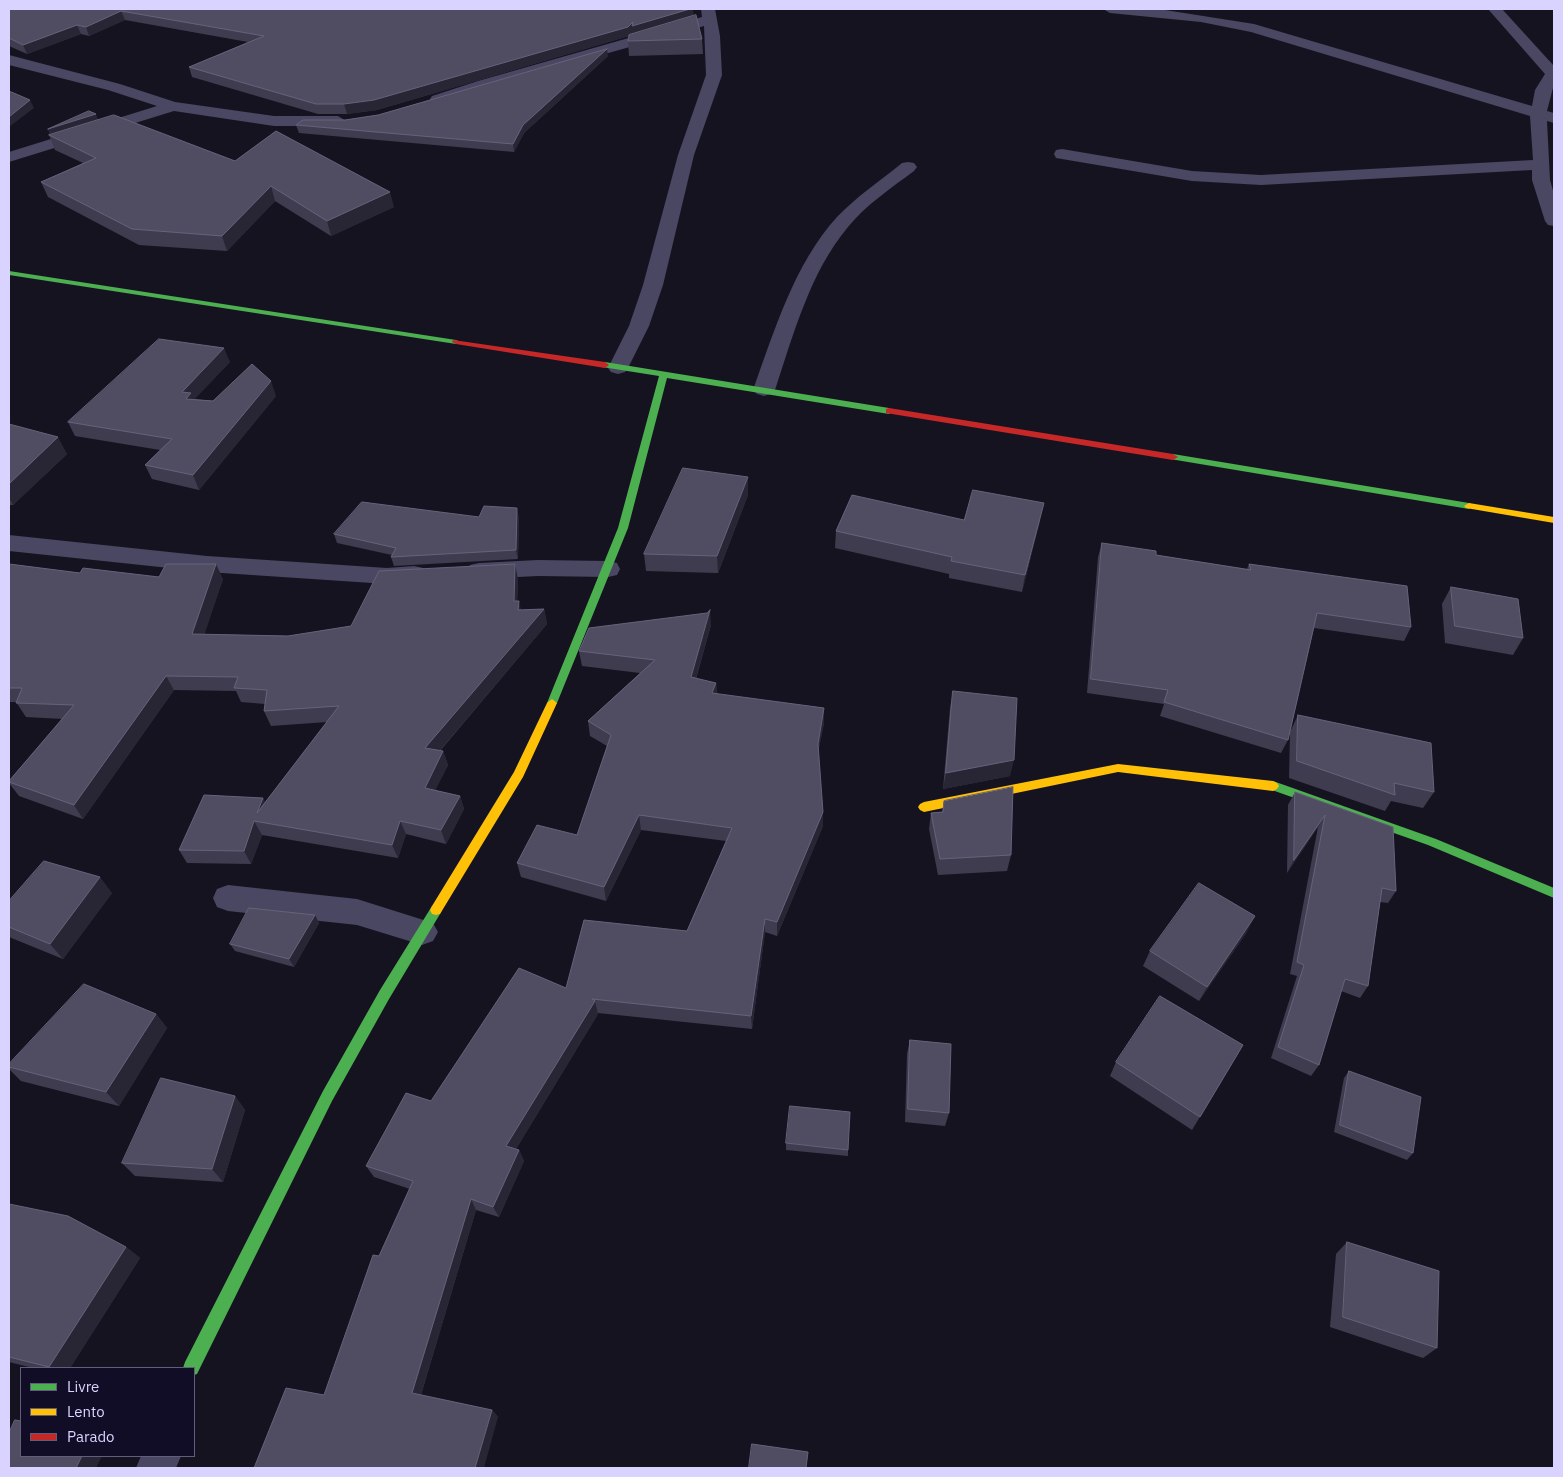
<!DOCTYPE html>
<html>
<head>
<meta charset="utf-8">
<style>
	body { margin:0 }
	#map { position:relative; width:1563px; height:1477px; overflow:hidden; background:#161321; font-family:"IBM Plex Sans",sans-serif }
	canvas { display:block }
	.frame { position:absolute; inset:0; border:10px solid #d9d3ff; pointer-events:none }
	.legend { position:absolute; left:20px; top:1367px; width:175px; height:90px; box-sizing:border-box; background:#120d27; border:1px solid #625c7d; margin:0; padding:6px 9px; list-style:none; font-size:15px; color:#d9d3ff }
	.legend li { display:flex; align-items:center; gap:10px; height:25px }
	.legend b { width:25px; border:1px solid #625c7d }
</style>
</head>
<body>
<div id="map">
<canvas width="1563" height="1477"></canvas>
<div class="frame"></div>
<ul class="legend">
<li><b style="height:6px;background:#4caf50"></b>Livre</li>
<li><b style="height:6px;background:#ffc107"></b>Lento</li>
<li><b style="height:6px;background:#c62828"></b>Parado</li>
</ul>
</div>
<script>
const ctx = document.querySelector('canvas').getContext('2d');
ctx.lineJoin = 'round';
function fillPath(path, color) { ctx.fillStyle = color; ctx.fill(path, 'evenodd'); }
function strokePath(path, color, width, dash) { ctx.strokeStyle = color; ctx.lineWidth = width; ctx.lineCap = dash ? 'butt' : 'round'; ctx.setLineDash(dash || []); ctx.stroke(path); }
fillPath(new Path2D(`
	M 701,9 L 715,9 L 720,36 L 722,75 L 694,155 L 663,285 L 649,326 L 628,368 L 625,372 L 618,374 L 611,372 L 608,368 L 629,326 L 643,285 L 678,155 L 706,75 L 704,26 L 488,87 L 444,102 L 432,102 L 430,99 L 432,96 L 478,81 L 702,17 Z
	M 1103,9 L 1165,10 L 1254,24 L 1532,106 L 1535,90 L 1545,74 L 1488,9 L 1502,9 L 1554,66 L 1554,84 L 1547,111 L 1554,113 L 1554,123 L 1547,121 L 1550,180 L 1554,194 L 1554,226 L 1548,225 L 1545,221 L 1532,180 L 1532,170 L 1261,185 L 1192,181 L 1056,158 L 1054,154 L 1056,150 L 1062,149 L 1192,171 L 1261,175 L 1533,160 L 1530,116 L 1251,32 L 1201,22 L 1110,13 Z
	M 9,55 L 120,84 L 175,102 L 274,116 L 338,116 L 346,121 L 338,126 L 274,126 L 174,111 L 9,162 L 9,152 L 157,106 L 108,90 L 9,65 Z
	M 908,162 L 914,163 L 917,167 L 914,171 C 891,188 866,205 848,227 C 810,272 793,336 775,390 L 771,394 L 764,396 L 757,394 L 753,390 C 774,332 794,264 837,217 C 856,197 880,181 902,163 Z
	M 9,535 L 207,556 L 387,568 L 414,566 L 423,568 L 426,574 L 423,580 L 387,584 L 207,572 L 9,551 Z
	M 538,560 L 608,561 L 617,563 L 620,569 L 617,575 L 608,577 L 538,576 L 479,579 L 470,577 L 467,571 L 470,565 L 479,563 Z
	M 228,885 L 357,899 L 433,923 L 438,932 L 433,941 L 422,945 L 357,925 L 228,911 L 217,907 L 213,898 L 217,889 Z
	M 141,1456 L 181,1456 L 176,1468 L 136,1468 Z`), '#494762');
fillPath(new Path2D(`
	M 9,271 L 456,340 L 460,342 L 456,344 L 9,275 Z
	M 605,362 L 889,408 L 893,411 L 889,414 L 667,378 L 628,528 L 557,703 L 552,707 L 547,703 L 618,528 L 659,376 L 602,367 L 602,363 Z
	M 1173,454 L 1469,503 L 1474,506 L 1469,509 L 1170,459 L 1170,455 Z
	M 1273,781 L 1436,839 L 1554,888 L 1554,898 L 1428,845 L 1269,789 L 1267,786 L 1269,783 Z
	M 436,905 L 440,906 L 442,910 L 440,914 L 389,999 L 332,1101 L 197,1374 L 194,1375 L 194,1368 L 183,1368 L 185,1362 L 323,1091 L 380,990 L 432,906 Z`), '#4caf50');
fillPath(new Path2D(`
	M 1469,503 L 1554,517 L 1554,523 L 1466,508 L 1464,506 Z
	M 552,699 L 557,703 L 523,777 L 440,914 L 436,915 L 432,914 L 430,910 L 432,906 L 514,772 L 547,703 Z
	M 1118,764 L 1273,781 L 1277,783 L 1279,786 L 1277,789 L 1273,791 L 1118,772 L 924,812 L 920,810 L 918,807 L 920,804 L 924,802 Z`), '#ffc107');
fillPath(new Path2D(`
	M 453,340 L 605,362 L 609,365 L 605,368 L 456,344 L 452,342 Z
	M 889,408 L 1173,454 L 1178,457 L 1173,460 L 886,413 L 886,409 Z`), '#c62828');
fillPath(new Path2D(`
	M 9,9 L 694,16 L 702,39 L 703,54 L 629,56 L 628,41 L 629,36 L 377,110 L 347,114 L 318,114 L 192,77 L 189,67 L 248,42 L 125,20 L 89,36 L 81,34 L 27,54 L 9,46 Z
	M 608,56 L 524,133 L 514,152 L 299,133 L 296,125 L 345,120 L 378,115 Z
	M 98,119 L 235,161 L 394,207 L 331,236 L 275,201 L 227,251 L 139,245 L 48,197 L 41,182 L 83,163 L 55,150 L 49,135 L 50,134 L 48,129 Z
	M 230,362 L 194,399 L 213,401 L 276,396 L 199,490 L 152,479 L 145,465 L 160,450 L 75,436 L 68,422 Z
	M 9,424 L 67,454 L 13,505 L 9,505 Z
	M 748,495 L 718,573 L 646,571 L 644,554 Z
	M 479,517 L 519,517 L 518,559 L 394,566 L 391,557 L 392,555 L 337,543 L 334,534 Z
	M 964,520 L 1040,520 L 1022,592 L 949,578 L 949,574 L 835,548 L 836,531 Z
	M 1102,543 L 1156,555 L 1247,569 L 1249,564 L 1411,627 L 1404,641 L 1314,628 L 1288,740 L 1281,753 L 1160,716 L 1164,704 L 1087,693 L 1098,557 Z
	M 9,564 L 80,573 L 159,577 L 223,579 L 204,634 L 288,636 L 351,626 L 518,579 L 517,601 L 521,610 L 544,609 L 547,624 L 440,751 L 443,751 L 448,765 L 435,790 L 460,796 L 464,809 L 446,844 L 406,834 L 398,858 L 262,835 L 251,864 L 187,863 L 179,850 L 263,798 L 265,803 L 327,722 L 271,726 L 264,711 L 265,704 L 241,702 L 236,691 L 174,690 L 83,819 L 19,796 L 9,783 L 9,781 L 63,719 L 26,717 L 16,702 L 9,702 Z
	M 1451,587 L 1523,638 L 1513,655 L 1445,643 L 1442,604 Z
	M 711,625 L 696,679 L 716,683 L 717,694 L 824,723 L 818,752 L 823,826 L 777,936 L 765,932 L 752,1029 L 598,1013 L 598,1014 L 516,1149 L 519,1150 L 524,1161 L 499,1217 L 476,1210 L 421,1395 L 492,1410 L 498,1417 L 324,1395 L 379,1256 L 410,1189 L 374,1177 L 366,1166 L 431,1101 L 566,988 L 687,931 L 726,841 L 641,830 L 606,901 L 521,877 L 517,863 L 577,835 L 607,746 L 590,736 L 588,721 L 640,673 L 582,666 L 579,651 Z
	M 953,691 L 1010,776 L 943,789 L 950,708 Z
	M 1298,715 L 1434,792 L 1423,808 L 1391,801 L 1385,811 L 1289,778 L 1290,732 Z
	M 1295,792 L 1393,827 L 1396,891 L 1388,903 L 1380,902 L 1368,986 L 1360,998 L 1341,991 L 1319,1065 L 1311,1076 L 1271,1058 L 1297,976 L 1290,974 L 1318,827 L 1287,873 L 1288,805 Z
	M 944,801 L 1011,855 L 1007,871 L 938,875 L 929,829 L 931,813 L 942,812 Z
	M 112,893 L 63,959 L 9,937 L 9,901 Z
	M 315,915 L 319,923 L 294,967 L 235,951 L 230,944 Z
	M 1247,932 L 1199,1001 L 1143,966 L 1150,951 Z
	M 156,1014 L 167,1028 L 119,1106 L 21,1081 L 9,1069 L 9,1064 Z
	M 910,1040 L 949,1113 L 945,1126 L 905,1122 L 907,1054 Z
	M 1243,1045 L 1192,1130 L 1110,1076 L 1116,1062 Z
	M 1349,1071 L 1413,1153 L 1407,1160 L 1334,1132 L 1344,1078 Z
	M 235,1096 L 245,1110 L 223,1182 L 135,1176 L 122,1163 Z
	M 786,1143 L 848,1150 L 848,1156 L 786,1150 Z
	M 9,1204 L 126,1247 L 140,1258 L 70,1368 L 33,1368 L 9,1362 Z
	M 1347,1242 L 1437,1348 L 1423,1358 L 1330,1327 L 1336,1254 Z`), '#403c50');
fillPath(new Path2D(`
	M 690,9 L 693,9 L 694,17 L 633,35 L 633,33 L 629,36 L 377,110 L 347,114 L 344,104 L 633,22 Z
	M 121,11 L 125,20 L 89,36 L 86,27 Z
	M 77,25 L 81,34 L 27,54 L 23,45 Z
	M 607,49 L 608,56 L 524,133 L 514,152 L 513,144 L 523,125 Z
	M 30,100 L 34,108 L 9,127 L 9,117 Z
	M 96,114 L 99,122 L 52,137 L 48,129 Z
	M 271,186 L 275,201 L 227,251 L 222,236 Z
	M 390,192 L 394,207 L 331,236 L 327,221 Z
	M 224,348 L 230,362 L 194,400 L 192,413 L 182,392 Z
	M 271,381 L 276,396 L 199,490 L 193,475 Z
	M 58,437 L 67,454 L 13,505 L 9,498 L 9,484 Z
	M 748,477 L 748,495 L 718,573 L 717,556 Z
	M 1044,503 L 1040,520 L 1022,592 L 1025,575 Z
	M 517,508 L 519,517 L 518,559 L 516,550 Z
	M 216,564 L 223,579 L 200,648 L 192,634 Z
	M 515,564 L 518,579 L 517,615 L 514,601 Z
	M 519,601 L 522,615 L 518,610 Z
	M 544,609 L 547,624 L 430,762 L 425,748 Z
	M 710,610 L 711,625 L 692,692 L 691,677 Z
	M 166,676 L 174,690 L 83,819 L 74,805 Z
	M 716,683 L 717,698 L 712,693 Z
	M 824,708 L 824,723 L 817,758 L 818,744 Z
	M 443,751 L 448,765 L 430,801 L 425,788 Z
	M 1014,760 L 1010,776 L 943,789 L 946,773 Z
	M 460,796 L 464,809 L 446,844 L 441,830 Z
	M 263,798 L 270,812 L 257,813 Z
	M 823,812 L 823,826 L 777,936 L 777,922 Z
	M 639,815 L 641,830 L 606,901 L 604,887 Z
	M 1325,815 L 1318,827 L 1287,873 L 1294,860 Z
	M 254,821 L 262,835 L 251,864 L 244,851 Z
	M 400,821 L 406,834 L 398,858 L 392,845 Z
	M 100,877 L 112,893 L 63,959 L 50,944 Z
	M 315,915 L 319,923 L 294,967 L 289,959 Z
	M 1255,916 L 1247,932 L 1199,1001 L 1207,987 Z
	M 765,919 L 765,932 L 752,1029 L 751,1016 Z
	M 595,1001 L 598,1014 L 511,1157 L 506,1146 Z
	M 156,1014 L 167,1028 L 119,1106 L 106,1092 Z
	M 235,1096 L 245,1110 L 223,1182 L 212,1169 Z
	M 519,1150 L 524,1161 L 499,1217 L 493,1207 Z
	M 471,1199 L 476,1210 L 419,1401 L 412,1393 Z
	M 126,1247 L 140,1258 L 70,1368 L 50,1368 L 49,1367 Z
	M 492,1410 L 498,1417 L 484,1468 L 475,1468 Z
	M 82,1456 L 102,1456 L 96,1468 L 76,1468 Z`), '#282535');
const building = new Path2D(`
	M 9,9 L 690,9 L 632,26 L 633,22 L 628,27 L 374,100 L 344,104 L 316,104 L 189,67 L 264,36 L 121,11 L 86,27 L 77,25 L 23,45 L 9,38 Z
	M 696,15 L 702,39 L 628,41 L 629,35 Z
	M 607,49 L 523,125 L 513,144 L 296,125 L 303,120 L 345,120 L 378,115 Z
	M 9,91 L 30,100 L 9,117 Z
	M 89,111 L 96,114 L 48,129 Z
	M 114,115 L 235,161 L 276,131 L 390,192 L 327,221 L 271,186 L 222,236 L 132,229 L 41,182 L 96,158 L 49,135 Z
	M 159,339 L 224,348 L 182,392 L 191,393 L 186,399 L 213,401 L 252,364 L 271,381 L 193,475 L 145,465 L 172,439 L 68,422 Z
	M 9,424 L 58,437 L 9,484 Z
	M 683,468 L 748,477 L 717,556 L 644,554 Z
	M 973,490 L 1044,503 L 1025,575 L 951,561 L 952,557 L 836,531 L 852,495 L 964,520 Z
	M 362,502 L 479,517 L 484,506 L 517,508 L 516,550 L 391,557 L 396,548 L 334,534 Z
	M 1102,543 L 1156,551 L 1156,555 L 1251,570 L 1249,564 L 1407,586 L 1411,627 L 1317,613 L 1288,740 L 1164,702 L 1168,690 L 1091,679 Z
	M 9,564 L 80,573 L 83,568 L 159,577 L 166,564 L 216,564 L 192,634 L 288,636 L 351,626 L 379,571 L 515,564 L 514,601 L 519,601 L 518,610 L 544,609 L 425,748 L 443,751 L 425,788 L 460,796 L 441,830 L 400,821 L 392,845 L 254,821 L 244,851 L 179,850 L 204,795 L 263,798 L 257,813 L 339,706 L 264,711 L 267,690 L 234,688 L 238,677 L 166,676 L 74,805 L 9,782 L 9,781 L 74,705 L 16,703 L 22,688 L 9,688 Z
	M 1451,587 L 1518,599 L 1523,638 L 1455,626 Z
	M 710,610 L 691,677 L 716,683 L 712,693 L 824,708 L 818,744 L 823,812 L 777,922 L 765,919 L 751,1016 L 592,999 L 595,1001 L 506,1146 L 519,1150 L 493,1207 L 471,1199 L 412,1393 L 492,1410 L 475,1468 L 254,1468 L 286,1388 L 324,1395 L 373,1255 L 379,1256 L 413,1181 L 366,1166 L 406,1093 L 431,1101 L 519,968 L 566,988 L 584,920 L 687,931 L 732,828 L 639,815 L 604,887 L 517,863 L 537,825 L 577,835 L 611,735 L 588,721 L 655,660 L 579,651 L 589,628 L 707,613 Z
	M 953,691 L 1017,698 L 1014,760 L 946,773 Z
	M 1298,715 L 1431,743 L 1434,792 L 1394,783 L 1395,795 L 1297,761 Z
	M 1013,787 L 1011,855 L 940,859 L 931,813 L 943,812 L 944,801 Z
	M 1295,792 L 1393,827 L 1396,891 L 1382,888 L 1368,986 L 1345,979 L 1319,1065 L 1278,1047 L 1304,965 L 1297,962 L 1325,815 L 1294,860 Z
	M 44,861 L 100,877 L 50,944 L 9,927 L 9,901 Z
	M 1199,883 L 1255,916 L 1207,987 L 1150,951 Z
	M 249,908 L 315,915 L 289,959 L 230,944 Z
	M 84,984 L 156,1014 L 106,1092 L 9,1067 L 9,1064 Z
	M 1160,996 L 1243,1045 L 1200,1117 L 1116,1062 Z
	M 910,1040 L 951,1044 L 949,1113 L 908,1109 Z
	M 1349,1071 L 1421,1097 L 1413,1153 L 1340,1125 Z
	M 161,1078 L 235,1096 L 212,1169 L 122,1163 Z
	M 790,1106 L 850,1112 L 848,1150 L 786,1143 Z
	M 9,1204 L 68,1216 L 126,1247 L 49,1367 L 9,1357 Z
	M 1347,1242 L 1439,1271 L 1437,1348 L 1343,1317 Z
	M 15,1420 L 21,1421 L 21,1456 L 82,1456 L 76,1468 L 9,1468 L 9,1433 Z
	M 752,1444 L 808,1452 L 806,1468 L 749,1468 Z`);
fillPath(building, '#504d63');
strokePath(building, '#66627b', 1);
</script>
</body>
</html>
